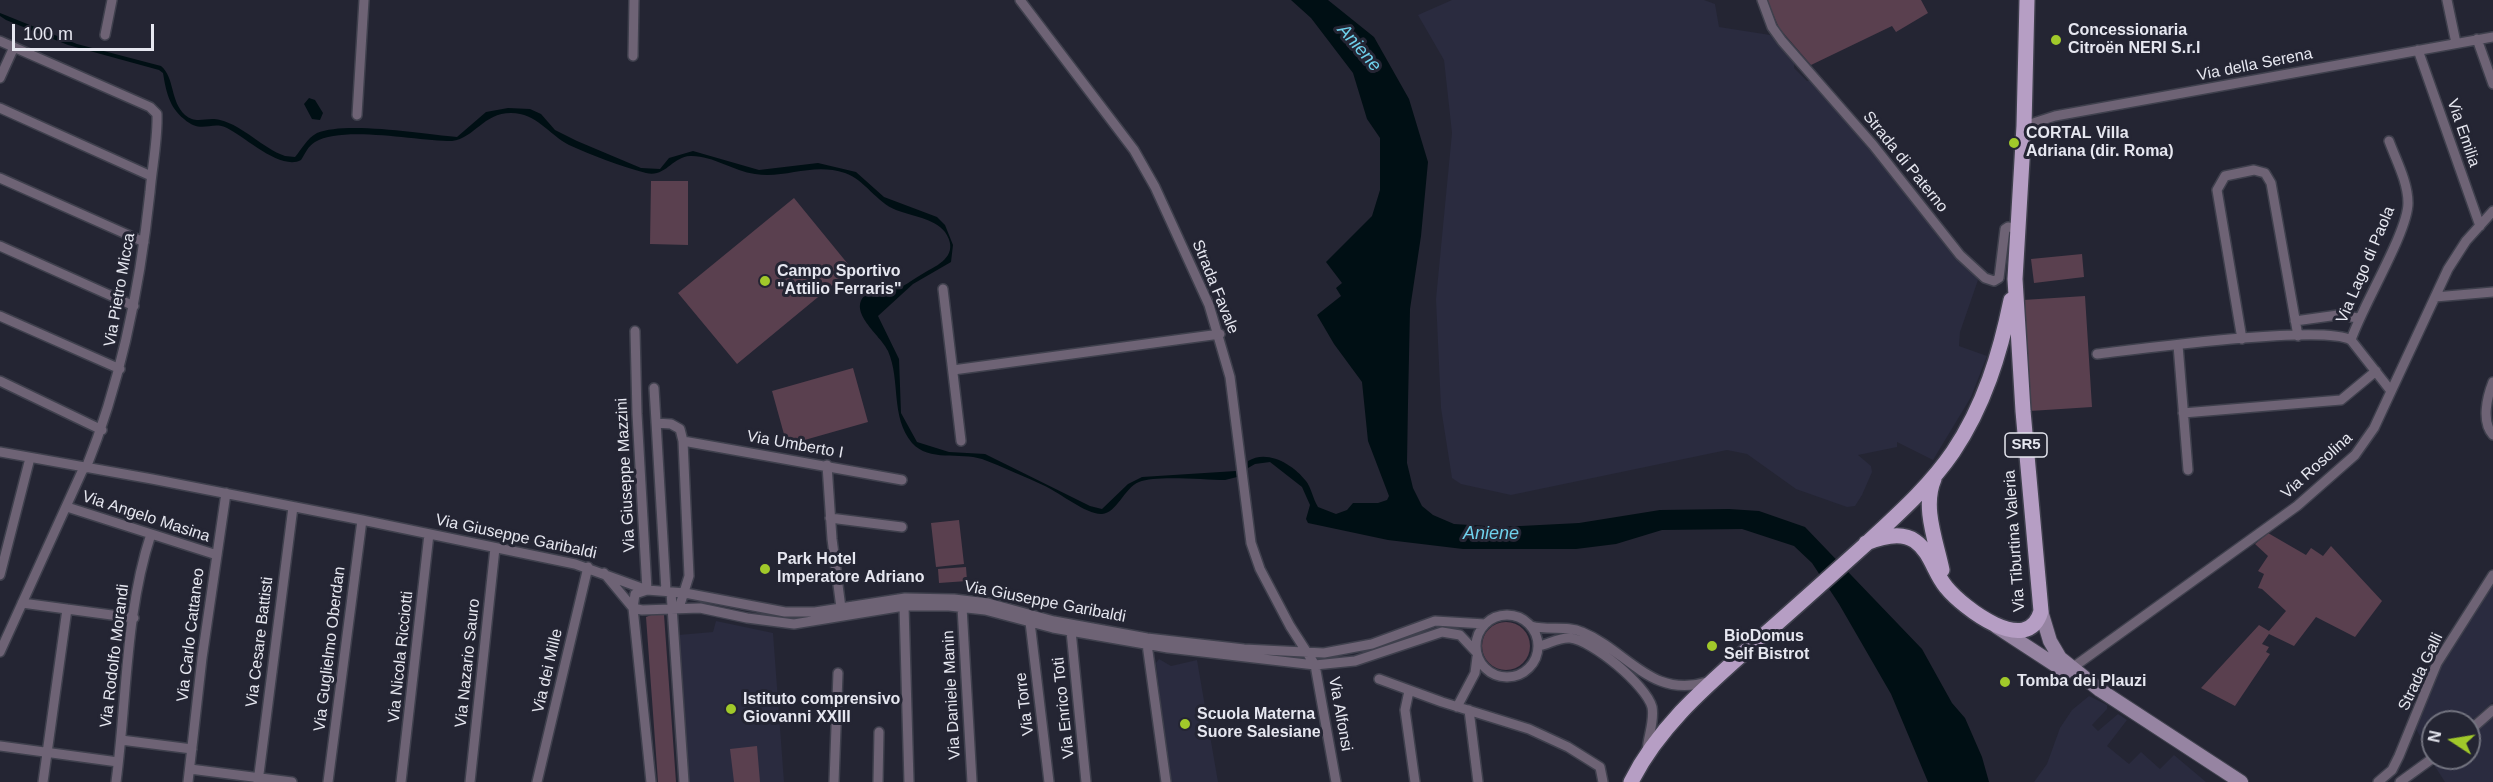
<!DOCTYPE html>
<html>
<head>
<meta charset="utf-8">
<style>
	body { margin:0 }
	#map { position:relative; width:2493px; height:782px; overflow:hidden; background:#242533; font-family:Arial,sans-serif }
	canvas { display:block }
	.north { position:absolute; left:2421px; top:710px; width:60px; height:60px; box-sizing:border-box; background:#242533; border:2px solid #72737f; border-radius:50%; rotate:282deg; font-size:16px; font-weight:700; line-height:24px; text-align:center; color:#e6e7f0 }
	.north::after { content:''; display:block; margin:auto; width:21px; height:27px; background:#a1c92a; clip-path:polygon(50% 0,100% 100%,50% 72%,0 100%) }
	.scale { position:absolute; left:12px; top:24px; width:142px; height:27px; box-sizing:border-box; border:3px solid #e6e7f0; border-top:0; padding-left:8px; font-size:18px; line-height:21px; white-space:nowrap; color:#e6e7f0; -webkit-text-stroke:4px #242533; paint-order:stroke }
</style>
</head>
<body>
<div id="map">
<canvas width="2493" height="782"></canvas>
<div class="north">N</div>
<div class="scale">100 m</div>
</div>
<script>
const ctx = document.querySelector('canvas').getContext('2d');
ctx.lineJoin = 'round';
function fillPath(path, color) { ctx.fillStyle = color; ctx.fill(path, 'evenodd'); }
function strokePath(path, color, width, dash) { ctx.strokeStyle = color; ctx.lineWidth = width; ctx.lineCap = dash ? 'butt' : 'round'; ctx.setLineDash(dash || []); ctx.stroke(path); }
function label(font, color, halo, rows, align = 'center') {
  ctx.font = font + ' Arial,sans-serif'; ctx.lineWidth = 6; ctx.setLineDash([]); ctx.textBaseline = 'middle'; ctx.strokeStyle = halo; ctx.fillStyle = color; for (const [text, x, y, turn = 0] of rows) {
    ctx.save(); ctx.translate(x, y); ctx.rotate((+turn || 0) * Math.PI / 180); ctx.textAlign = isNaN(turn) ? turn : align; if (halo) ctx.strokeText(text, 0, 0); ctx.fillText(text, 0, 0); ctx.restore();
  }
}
fillPath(new Path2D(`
	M 1452,0 L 1704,0 L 1715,4 L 1719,27 L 1770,35 L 1794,62 L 1794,68 L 1807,81 L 1811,81 L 1863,140 L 1978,280 L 1960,332 L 1959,346 L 1987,356 L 1971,397 L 1933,460 L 1897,442 L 1897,447 L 1858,455 L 1871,466 L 1872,472 L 1862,495 L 1855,506 L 1847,507 L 1796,489 L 1747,454 L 1727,450 L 1511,495 L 1461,484 L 1452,478 L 1441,408 L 1436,299 L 1452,133 L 1444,60 L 1418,15 Z
	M 2493,582 L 2493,702 L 2469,723 L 2433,722 L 2433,751 L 2428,751 L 2415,727 L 2437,668 Z
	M 716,621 L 773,633 L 784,782 L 689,782 L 678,635 L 713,632 Z
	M 1159,659 L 1171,666 L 1197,660 L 1218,782 L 1170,782 L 1156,663 Z
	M 2089,696 L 2107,705 L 2107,709 L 2092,725 L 2098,731 L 2118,714 L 2127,720 L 2107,746 L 2129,764 L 2141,752 L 2160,769 L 2174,755 L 2206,782 L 2034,782 L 2047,764 L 2060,728 L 2072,710 Z
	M 2493,717 L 2493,782 L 2445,782 L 2434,765 L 2442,758 L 2469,758 L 2469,737 Z`), '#2a2b3f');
fillPath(new Path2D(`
	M 1767,0 L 1921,0 L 1928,13 L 1896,32 L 1892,26 L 1811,65 L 1779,28 Z
	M 651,181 L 688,181 L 688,245 L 650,244 Z
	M 794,198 L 852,269 L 737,364 L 678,293 Z
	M 2082,254 L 2084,277 L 2034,283 L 2031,259 Z
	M 2085,296 L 2092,407 L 2030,411 L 2023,300 Z
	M 853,368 L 868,422 L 787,445 L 772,391 Z
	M 959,520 L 964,564 L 936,567 L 931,523 Z
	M 2268,533 L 2306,555 L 2311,548 L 2323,556 L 2331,546 L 2382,601 L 2355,637 L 2316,617 L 2294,646 L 2269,634 L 2262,644 L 2269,647 L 2266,652 L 2270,654 L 2235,706 L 2201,688 L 2259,625 L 2269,631 L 2286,611 L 2262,589 L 2258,588 L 2264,574 L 2258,571 L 2268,556 L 2255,544 Z
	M 966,567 L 967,581 L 939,583 L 938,569 Z
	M 654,614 L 664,615 L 676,782 L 658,782 L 646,617 Z
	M1482 646a24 24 0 1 1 48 0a24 24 0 1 1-48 0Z
	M 757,746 L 760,782 L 734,782 L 730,749 Z`), '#5a404f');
fillPath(new Path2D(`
	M 1291,0 L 1328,0 L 1374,37 L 1409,99 L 1428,162 L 1421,236 L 1410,309 L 1408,403 L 1407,463 L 1413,488 L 1422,506 L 1433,515 L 1454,524 L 1501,527 L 1579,523 L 1660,510 L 1729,509 L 1759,511 L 1805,527 L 1922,649 L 1952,703 L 1965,718 L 1982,757 L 1989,782 L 1928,782 L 1891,694 L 1839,604 L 1812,563 L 1794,546 L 1742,529 L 1662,530 L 1616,544 L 1576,549 L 1463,549 L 1388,540 L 1308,523 L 1306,519 L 1310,505 L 1302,487 L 1270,462 L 1255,464 L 1248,468 L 1248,461 C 1267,449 1293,464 1306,481 C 1311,487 1313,499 1318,507 L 1336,514 L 1347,510 L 1353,503 L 1378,503 L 1387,500 L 1389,496 L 1368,441 L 1362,382 L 1334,344 L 1317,315 L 1341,296 L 1336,288 L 1342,283 L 1326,262 L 1372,216 L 1380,190 L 1380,138 L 1367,119 L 1353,73 L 1311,18 Z
	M 0,13 L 77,44 L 161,66 C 175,78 170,101 185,115 C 197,125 207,116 220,120 C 244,126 262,148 285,156 L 295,157 C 302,149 307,138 317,133 C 346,121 423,134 457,137 L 486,112 L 508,108 L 530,109 L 541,114 L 555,130 L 577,141 L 641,168 L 660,169 L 669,158 L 693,151 L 759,170 L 818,163 L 856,172 L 884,197 L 937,217 L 945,225 L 953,245 L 951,262 L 913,284 L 878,316 L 899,359 L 901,413 L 917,442 L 949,452 L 985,454 L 1090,506 L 1102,509 L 1128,484 L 1142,477 L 1236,471 L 1237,477 L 1225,480 C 1204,480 1156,475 1139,482 C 1124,488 1117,513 1102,514 C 1087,515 1060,493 1045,486 C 1025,477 1003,467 982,459 C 960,452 929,462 912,443 C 890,416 901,381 888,351 C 881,335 846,312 866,294 C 873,293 878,294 885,293 C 899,291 916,277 929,270 C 945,262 958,251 945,232 C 934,218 911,216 896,210 C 876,202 865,180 845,173 C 812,162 786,179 755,174 C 733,171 712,155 690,156 C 672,157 665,178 646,173 C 620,166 593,156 569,145 C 548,134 537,113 511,113 C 483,113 475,138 452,141 C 417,141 343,125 315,142 C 308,146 305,154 301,160 C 281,171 245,137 227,128 C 211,120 202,135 184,119 C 169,107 166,91 163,73 L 159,70 L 68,45 L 6,20 L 0,16 Z
	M 309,98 L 315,100 L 323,113 L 320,120 L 312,119 L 304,104 Z`), '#000f14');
const street = new Path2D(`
	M 1020,0 L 1134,150 L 1155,187 L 1209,305 L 1230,377 L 1251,543 L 1260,569 L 1290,626 L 1315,665 L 1336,782
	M 1762,0 L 1772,27 L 1782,41 L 1873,145 L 1960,255 L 1985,278 L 1994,281 L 1999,278 L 2005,229 L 2008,227 L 2017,228
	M 2447,0 L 2456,43
	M 105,35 L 112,0
	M 2477,39 L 2493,84
	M 0,41 L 150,107 L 157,114 C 158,139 152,167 150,192 C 140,287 122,379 86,468
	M 2418,50 L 2480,226
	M 633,56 L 634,0
	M 0,78 L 14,47
	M 0,108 L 151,176
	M 357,115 L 364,0
	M 2024,126 L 2055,116 L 2493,37
	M 2389,141 C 2396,160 2408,182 2408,203 C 2408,232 2362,306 2351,340 L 2391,391
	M 0,178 L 144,242
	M 0,246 L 134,306
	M 943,289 L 961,441
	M 2435,297 L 2493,292
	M 0,316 L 120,369
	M 2295,321 L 2338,315 L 2358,318
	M 635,331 L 637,414 L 647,590
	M 2242,339 L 2217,190 L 2225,176 L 2254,170 L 2265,173 L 2271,183 L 2298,336
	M 2178,345 L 2188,470
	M 2097,354 C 2139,349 2323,324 2351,340
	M 953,370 L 1220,334
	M 0,381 L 102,430
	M 2493,382 C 2487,397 2481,422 2493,435
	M 654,388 L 666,591
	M 2183,413 L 2341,400 L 2376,371
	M 656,423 L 671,424 L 680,429 L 683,441 L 689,576 L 679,608
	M 683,441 L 902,480
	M 0,452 L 152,479 L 362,520 L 575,564 L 647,590 L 685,593 L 785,612 L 815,612 L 905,598 L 954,599 L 988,603 L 1054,621 L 1147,638 L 1244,649 L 1324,653 L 1372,644 L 1435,621 L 1485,624
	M 827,465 L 832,539 L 841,608
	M 67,507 L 217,555
	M 830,518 L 902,527
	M 604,573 L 633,608
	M 0,575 L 30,458
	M 647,590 L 635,594 L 633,608 L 651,782
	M 671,592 L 684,782
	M 22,603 L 134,618
	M 904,606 L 909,782
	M 962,607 L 972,782
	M 633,608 L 642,610 L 700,608 L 747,618 L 794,624 L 904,606 L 949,606 L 985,610 L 1053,628 L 1168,648 L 1315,665 L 1355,661 L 1442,632 L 1460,635 L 1476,652
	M1476 646a31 31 0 1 1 62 0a31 31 0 1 1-62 0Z
	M 1030,622 L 1049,782
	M 1531,626 C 1548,631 1567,625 1582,632 C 1628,651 1651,699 1707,682
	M 1071,631 L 1086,782
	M 1147,644 L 1166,782
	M 1539,646 C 1549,644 1559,637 1570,638 C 1592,640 1646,685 1652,707 C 1655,722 1647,738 1647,753
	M 0,652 L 84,467
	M 2072,668 L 2297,506 L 2355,455 L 2374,428 L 2448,269 L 2466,241 L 2493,211
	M 1379,679 L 1442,702 L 1529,729 L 1568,747 L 1600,767 L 1603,782
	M 1409,691 L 1405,710 L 1415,782
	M 1457,707 L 1475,673 L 1477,657
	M 1469,710 L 1478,782
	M 2469,731 L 2493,710
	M 121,740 L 192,749
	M 0,746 L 118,762
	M 190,769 L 292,782
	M 43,782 L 67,609
	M 116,782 C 127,700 125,613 151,534
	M 188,782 L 202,658 L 226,493
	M 258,782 L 293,507
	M 328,782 L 362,520
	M 401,782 L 429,534
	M 470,782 L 495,548
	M 537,782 L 588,567
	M 834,782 L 838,673
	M 878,782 L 879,732
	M 2378,782 L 2392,770 L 2399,756 L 2437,663 L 2493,575
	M 2400,782 L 2433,758`);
const secondary = new Path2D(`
	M 2041,611 L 2050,641 L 2060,658 L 2100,690 L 2241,782
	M 1997,627 L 2066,672`);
const primary = new Path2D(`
	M 1934,479 C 1922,507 1936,541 1942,570
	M 1866,543 C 1881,537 1901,531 1915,541 C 1931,552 1934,573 1946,587 C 1963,608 2028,658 2041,611 L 2023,411 L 2015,279 L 2024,126 L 2027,0
	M 1631,782 C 1658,728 1703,689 1747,650 C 1787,615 1826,580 1866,544 C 1897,515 1929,487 1953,452 C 1984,406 2000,354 2011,300`);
strokePath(street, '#3f404d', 12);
strokePath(secondary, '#3f404d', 16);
strokePath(primary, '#3f404d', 18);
strokePath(street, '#6e6375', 9);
strokePath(secondary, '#9684a2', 14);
strokePath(primary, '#b69ec4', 15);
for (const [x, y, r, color] of [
	[2056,40,6,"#a1c92a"],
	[2014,143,6,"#a1c92a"],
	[765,281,6,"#a1c92a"],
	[765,569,6,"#a1c92a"],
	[1712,646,6,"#a1c92a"],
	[2005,682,6,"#a1c92a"],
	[731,709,6,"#a1c92a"],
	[1185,724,6,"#a1c92a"]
]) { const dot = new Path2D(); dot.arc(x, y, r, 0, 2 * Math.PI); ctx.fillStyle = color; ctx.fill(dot); strokePath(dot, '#242533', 2); }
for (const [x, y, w] of [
	[2026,445,42]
]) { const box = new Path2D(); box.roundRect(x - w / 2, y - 12, w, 24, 4.5); ctx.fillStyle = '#242533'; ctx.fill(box); strokePath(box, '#e6e7f0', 1.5); }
label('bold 15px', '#e6e7f0', null, [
	["SR5",2026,445]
]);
label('bold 16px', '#e6e7f0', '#242533', [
	["Concessionaria",2068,31],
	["Citroën NERI S.r.l",2068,49],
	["CORTAL Villa",2026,134],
	["Adriana (dir. Roma)",2026,152],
	["Campo Sportivo",777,272],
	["\"Attilio Ferraris\"",777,290],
	["Park Hotel",777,560],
	["Imperatore Adriano",777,578],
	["BioDomus",1724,637],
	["Self Bistrot",1724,655],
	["Tomba dei Plauzi",2017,682],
	["Istituto comprensivo",743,700],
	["Giovanni XXIII",743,718],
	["Scuola Materna",1197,715],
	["Suore Salesiane",1197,733]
], 'left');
label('16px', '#e6e7f0', '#242533', [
	["Via della Serena",2255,65,-11],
	["Via Emilia",2463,133,71],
	["Strada di Paterno",1905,162,51],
	["Via Lago di Paola",2366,265,-67],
	["Strada Favale",1215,287,68],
	["Via Pietro Micca",120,290,-80],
	["Via Umberto I",795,445,10],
	["Via Rosolina",2317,466,-42],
	["Via Giuseppe Mazzini",626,475,-93],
	["Via Angelo Masina",146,517,18],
	["Via Giuseppe Garibaldi",516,537,12],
	["Via Tiburtina Valeria",2015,541,-94],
	["Via Giuseppe Garibaldi",1045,602,11],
	["Via Carlo Cattaneo",191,635,-83],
	["Via Cesare Battisti",260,642,-83],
	["Via Guglielmo Oberdan",330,649,-83],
	["Via Rodolfo Morandi",115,656,-83],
	["Via Nicola Ricciotti",401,657,-84],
	["Via Nazario Sauro",468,663,-84],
	["Via dei Mille",548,671,-77],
	["Strada Galli",2421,672,-65],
	["Via Daniele Manin",952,695,-93],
	["Via Torre",1025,704,-97],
	["Via Enrico Toti",1064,708,-96],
	["Via Alfonsi",1340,714,80]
]);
label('italic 18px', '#6fd1ec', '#242533', [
	["Aniene",1359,48,49],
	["Aniene",1491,534]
]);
</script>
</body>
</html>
